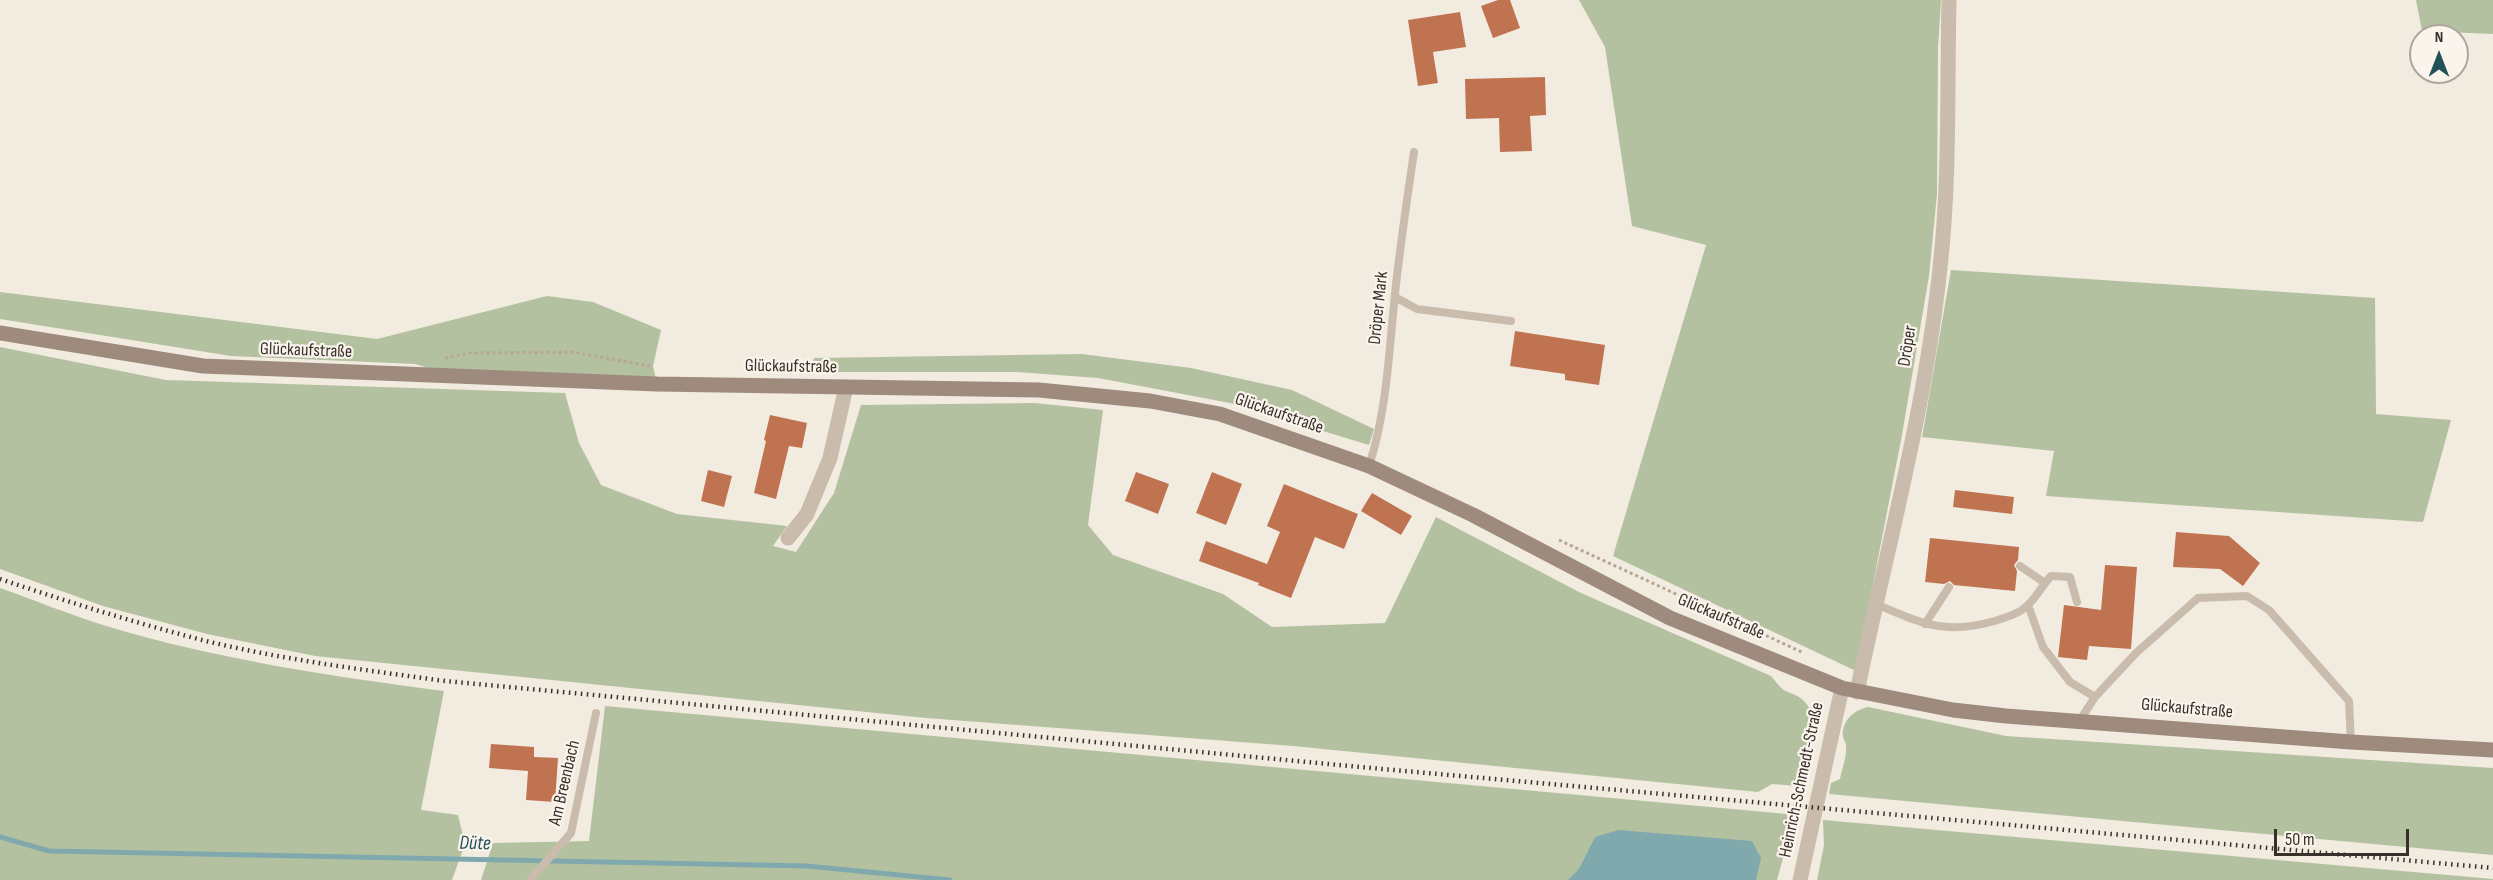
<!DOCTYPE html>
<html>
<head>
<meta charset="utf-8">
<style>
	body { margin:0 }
	#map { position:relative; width:2493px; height:880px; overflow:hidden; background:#f2ebe0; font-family:"Sofia Sans Condensed",sans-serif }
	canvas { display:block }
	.north { position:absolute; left:2409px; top:24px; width:60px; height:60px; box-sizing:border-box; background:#faf4ed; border:2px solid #aca69f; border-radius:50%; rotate:0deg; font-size:16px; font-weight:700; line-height:24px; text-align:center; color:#38302b }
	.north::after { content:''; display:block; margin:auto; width:21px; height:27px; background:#225158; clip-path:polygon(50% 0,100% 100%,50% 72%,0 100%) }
	.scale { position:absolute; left:2274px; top:829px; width:135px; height:27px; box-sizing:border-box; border:3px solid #38302b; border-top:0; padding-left:8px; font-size:18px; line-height:21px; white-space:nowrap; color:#38302b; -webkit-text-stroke:4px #faf4ed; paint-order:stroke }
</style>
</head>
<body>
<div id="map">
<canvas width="2493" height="880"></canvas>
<div class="north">N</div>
<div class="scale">50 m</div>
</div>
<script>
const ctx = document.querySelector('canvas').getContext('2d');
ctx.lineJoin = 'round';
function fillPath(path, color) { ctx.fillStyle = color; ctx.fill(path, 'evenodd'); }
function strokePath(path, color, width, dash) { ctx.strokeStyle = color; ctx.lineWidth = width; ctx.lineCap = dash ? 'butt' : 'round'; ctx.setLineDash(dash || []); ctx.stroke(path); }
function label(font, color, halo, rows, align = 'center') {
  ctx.font = font + ' "Sofia Sans Condensed",sans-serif'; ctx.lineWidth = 4.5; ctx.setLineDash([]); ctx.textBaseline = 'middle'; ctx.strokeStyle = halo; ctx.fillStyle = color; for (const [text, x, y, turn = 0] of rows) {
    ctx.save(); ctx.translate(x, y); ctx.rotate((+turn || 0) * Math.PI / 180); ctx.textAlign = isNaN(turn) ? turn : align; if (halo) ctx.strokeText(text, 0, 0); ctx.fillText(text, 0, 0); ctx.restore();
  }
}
fillPath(new Path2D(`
	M 1579,0 L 1941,0 L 1938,48 L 1937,194 L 1929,276 L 1902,435 L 1856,671 L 1613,556 L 1706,245 L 1632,226 L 1605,47 Z
	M 2416,0 L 2493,0 L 2493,34 L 2422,31 Z
	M 1951,270 L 2375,298 L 2376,414 L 2451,420 L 2423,522 L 2046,496 L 2054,451 L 1922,437 Z
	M 0,292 L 377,339 L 547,296 L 593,302 L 661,330 L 653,366 L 657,384 L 456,376 L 415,364 L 231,356 L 0,319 Z
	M 0,347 L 166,380 L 565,393 L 579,443 L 601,485 L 677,514 L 787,526 L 773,546 L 796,552 L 834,493 L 861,405 L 1035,403 L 1103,410 L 1088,525 L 1113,555 L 1223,594 L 1272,627 L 1385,623 L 1436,517 L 1581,593 L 1771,676 C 1775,680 1779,687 1784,690 C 1791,694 1797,694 1804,701 C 1825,722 1805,761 1799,786 L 1772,784 L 1758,792 L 1293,746 L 926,718 L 315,656 L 207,634 L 103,606 L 0,569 Z
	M 1082,354 L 1191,368 L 1292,390 L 1374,429 L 1369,445 L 1230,403 L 1098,378 L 1017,372 L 810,372 L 814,358 Z
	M 0,588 C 34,600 68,614 103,625 C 214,659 330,676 444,691 L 421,810 L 458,815 L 465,844 L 452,880 L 0,880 Z
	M 605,706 L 1787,814 L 1789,836 L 1777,880 L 481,880 L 493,843 L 589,841 Z
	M 1868,707 L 2006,736 L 2493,768 L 2493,855 L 1829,794 L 1831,783 L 1840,779 C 1842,769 1847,756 1846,746 C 1846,743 1844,740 1843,737 C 1841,721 1854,710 1868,707 Z
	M 1823,820 L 2493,879 L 2493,880 L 1817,880 L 1824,845 Z`), '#b4c1a0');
fillPath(new Path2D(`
	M 1618,830 L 1752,841 L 1761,858 L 1756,880 L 1568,880 L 1579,869 L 1595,837 Z`), '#80a9ae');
strokePath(new Path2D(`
	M 0,837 L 49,851 L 807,866 L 950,880`), '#80a9ae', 5);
fillPath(new Path2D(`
	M 1498,0 L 1510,0 L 1520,28 L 1493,38 L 1481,6 Z
	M 1460,12 L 1466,47 L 1433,52 L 1438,83 L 1418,86 L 1408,20 Z
	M 1545,77 L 1546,115 L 1530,116 L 1532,151 L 1500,152 L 1499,118 L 1466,119 L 1465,79 Z
	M 1515,331 L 1605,345 L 1599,385 L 1565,380 L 1565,374 L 1510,366 Z
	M 770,415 L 807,423 L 802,448 L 789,446 L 776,499 L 754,493 L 766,441 L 764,440 Z
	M 708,470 L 732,476 L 724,507 L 701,501 Z
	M 1136,472 L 1169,484 L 1158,514 L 1125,501 Z
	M 1212,472 L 1242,484 L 1226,525 L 1196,513 Z
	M 1284,484 L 1358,514 L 1344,549 L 1315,537 L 1291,598 L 1258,585 L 1259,583 L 1199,561 L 1206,541 L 1267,564 L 1280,532 L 1267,526 Z
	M 1955,490 L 2014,497 L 2012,514 L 1953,507 Z
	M 1372,493 L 1412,516 L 1401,535 L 1361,511 Z
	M 2176,532 L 2229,536 L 2260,563 L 2243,586 L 2220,569 L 2173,567 Z
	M 1930,538 L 2019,547 L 2018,560 L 2014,565 L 2017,571 L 2015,591 L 1954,585 L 1950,581 L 1944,584 L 1925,582 Z
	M 2105,565 L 2137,567 L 2131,649 L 2089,646 L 2087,660 L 2058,657 L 2064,605 L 2101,610 Z
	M 491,744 L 534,747 L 534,757 L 558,758 L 555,802 L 526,800 L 528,771 L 489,768 Z`), '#c07351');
strokePath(new Path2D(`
	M 445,358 L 470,353 L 572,352 L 650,366
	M 1559,540 L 1804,653`), '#b6a696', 3, [3, 3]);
strokePath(new Path2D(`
	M 1395,297 L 1417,309 L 1511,321
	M 1369,466 C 1387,410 1389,352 1395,294 C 1400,246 1407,199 1414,152
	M 2020,566 L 2045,583
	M 1876,604 C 1923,624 1944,635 1995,621 C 2007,617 2019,614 2028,605 C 2037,596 2043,585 2051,576 L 2070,577 L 2077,602
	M 2028,605 L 2043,647 L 2070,682 L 2095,697
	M 1925,624 L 1949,587
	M 2080,720 L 2095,697 L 2136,653 L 2198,598 L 2247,596 L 2269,610 L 2349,701 L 2351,742
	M 530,880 L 571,833 L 596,713`), '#cabcac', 8);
strokePath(new Path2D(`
	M 788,538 L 807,514 L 830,458 L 846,387
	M 1857,692 C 1886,551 1925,412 1940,268 C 1950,180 1947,89 1949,0
	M 1800,880 L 1842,688`), '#cabcac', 15);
strokePath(new Path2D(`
	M 0,333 L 203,366 L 657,384 L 1039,390 L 1150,401 L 1220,414 L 1369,466 L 1473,515 L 1670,618 L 1842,688 L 1953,710 L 2006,716 L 2351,742 L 2493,750`), '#9e8b7e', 15);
strokePath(new Path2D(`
	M 0,579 C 68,602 136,623 206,641 C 285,660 365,670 445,681 L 1371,768 L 2493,868`), '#38302b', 4.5, [1.5, 4.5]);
label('18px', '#38302b', '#faf4ed', [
	["Dröper Mark",1379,308,-84],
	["Dröper",1908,346,-81],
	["Glückaufstraße",306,351,2],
	["Glückaufstraße",791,367,1],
	["Glückaufstraße",1279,414,19],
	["Glückaufstraße",1721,617,23],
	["Glückaufstraße",2187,709,5],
	["Heinrich-Schmedt-Straße",1802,780,-78],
	["Am Breenbach",565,783,-77]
]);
label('italic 20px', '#225158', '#faf4ed', [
	["Düte",475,844,1]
]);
</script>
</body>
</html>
